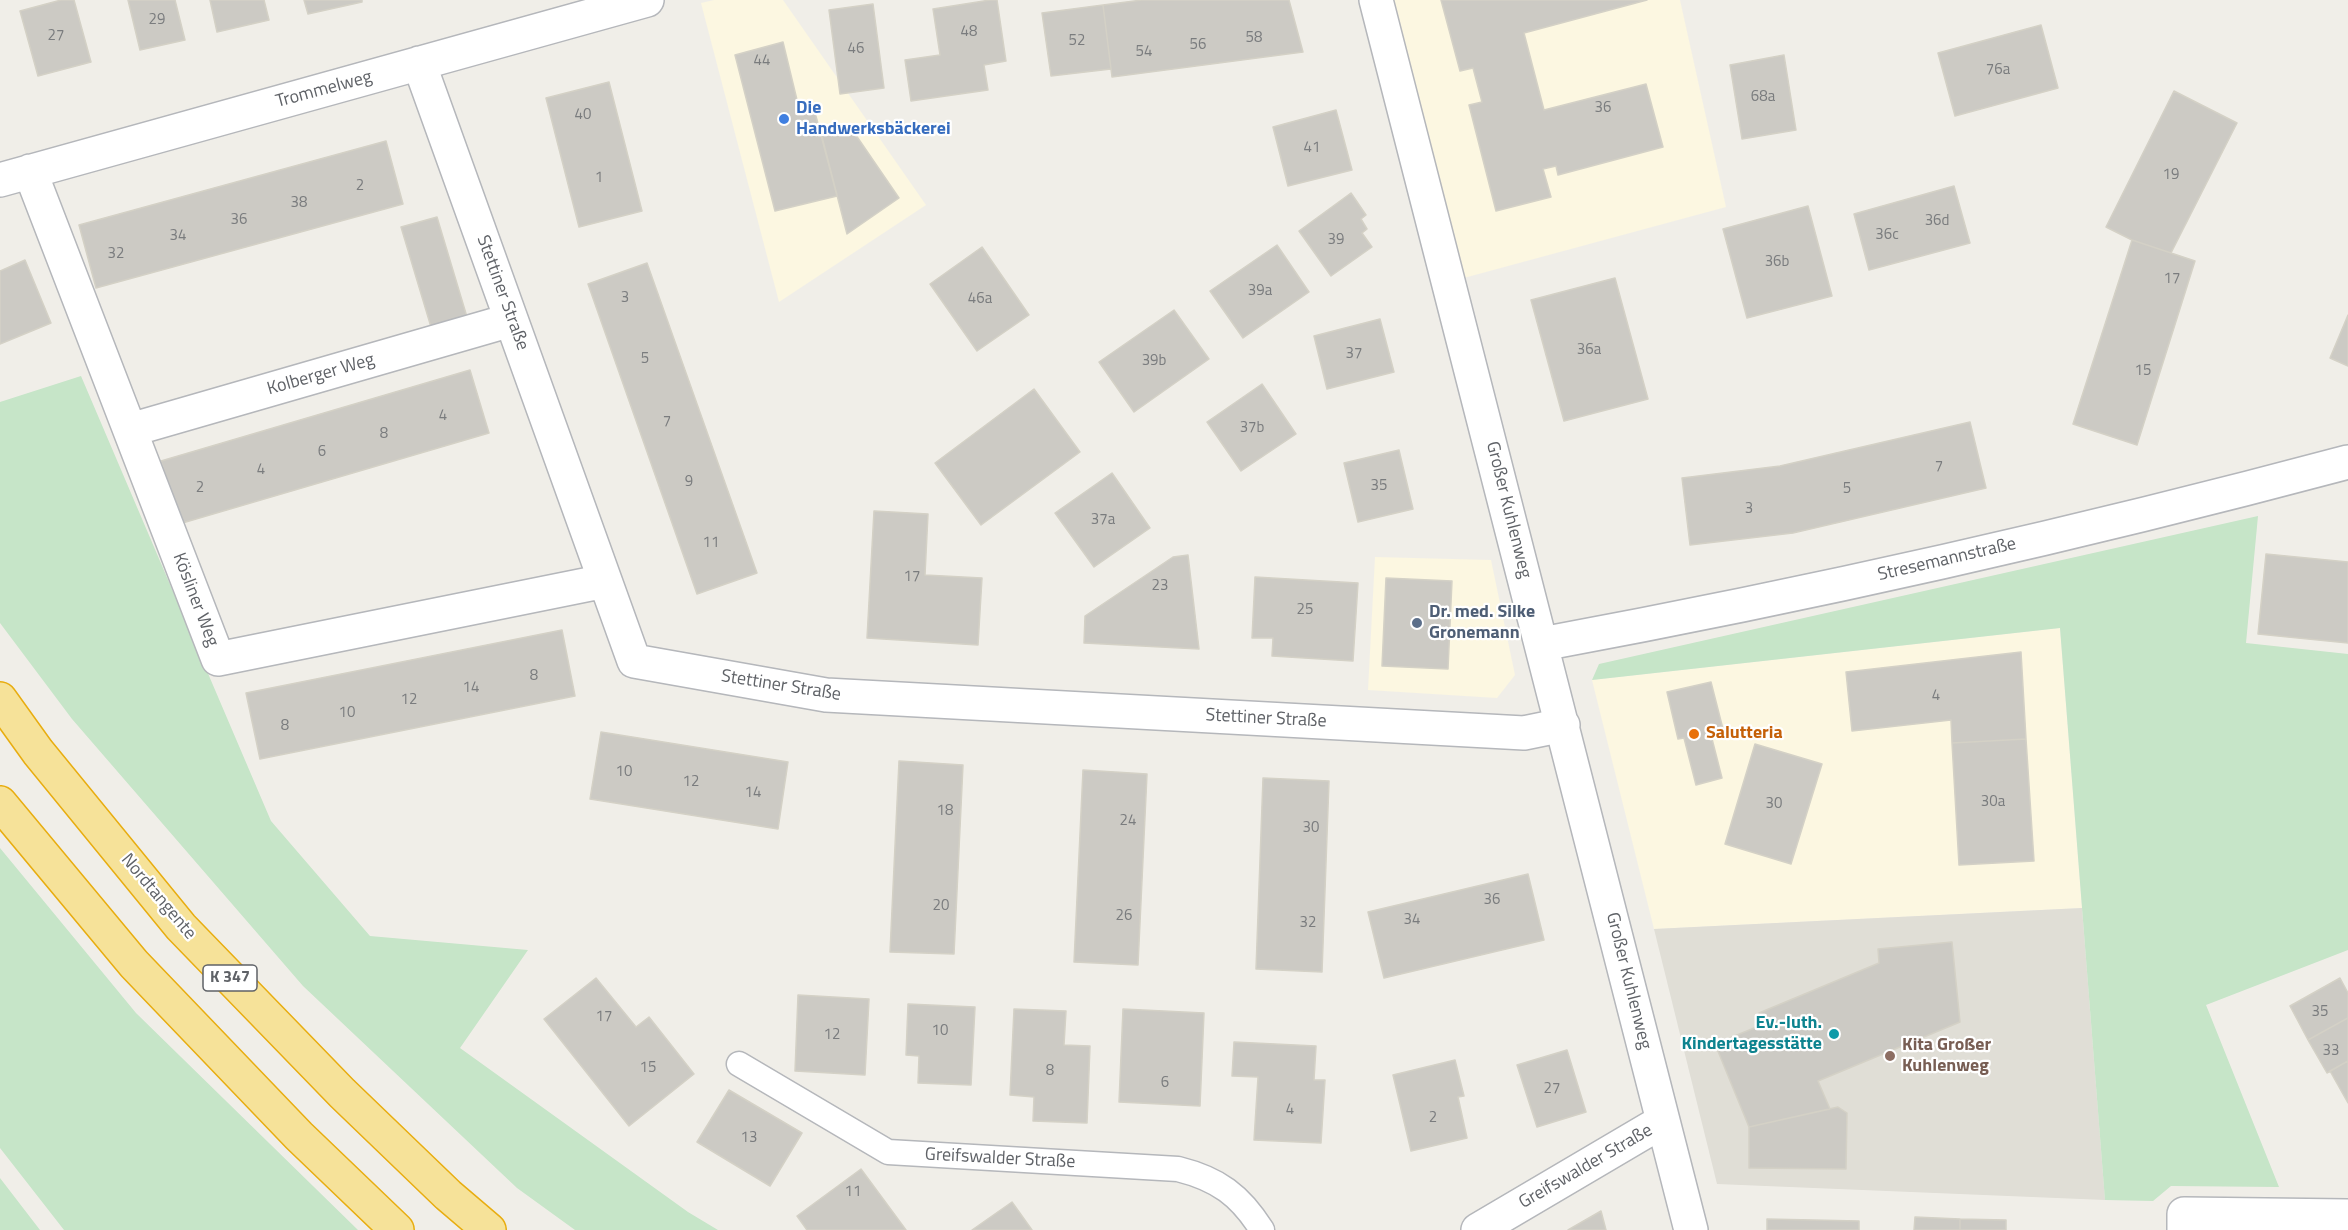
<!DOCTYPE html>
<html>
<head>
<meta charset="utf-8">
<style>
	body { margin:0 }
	canvas { display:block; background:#f0eee8 }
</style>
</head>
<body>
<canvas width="2348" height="1230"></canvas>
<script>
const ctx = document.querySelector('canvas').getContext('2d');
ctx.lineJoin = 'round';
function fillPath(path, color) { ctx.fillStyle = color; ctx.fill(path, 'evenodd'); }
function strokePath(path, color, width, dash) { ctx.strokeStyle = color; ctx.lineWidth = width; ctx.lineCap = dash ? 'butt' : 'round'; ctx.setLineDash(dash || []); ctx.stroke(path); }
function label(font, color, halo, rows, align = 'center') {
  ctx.font = font + ' "Titillium Web",sans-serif'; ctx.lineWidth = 4.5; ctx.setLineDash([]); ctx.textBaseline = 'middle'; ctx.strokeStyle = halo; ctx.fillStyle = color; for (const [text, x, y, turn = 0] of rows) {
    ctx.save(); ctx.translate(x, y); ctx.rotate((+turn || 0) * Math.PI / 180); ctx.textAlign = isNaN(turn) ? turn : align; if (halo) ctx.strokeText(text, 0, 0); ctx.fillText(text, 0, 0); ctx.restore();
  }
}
fillPath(new Path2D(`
	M 714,0 L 783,0 L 926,205 L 779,302 L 701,3 Z
	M 1376,0 L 1680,0 L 1726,207 L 1449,282 Z
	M 1375,557 L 1491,560 L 1515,675 L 1497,698 L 1368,690 Z
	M 2060,628 L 2082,908 L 1654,929 L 1592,680 Z`), '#fcf7e1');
fillPath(new Path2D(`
	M 2082,908 L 2105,1200 L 1717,1184 L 1654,929 Z`), '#e0ded6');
fillPath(new Path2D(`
	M 81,376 L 271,821 L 370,936 L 528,950 L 460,1048 L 688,1212 L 718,1230 L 575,1230 L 517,1188 L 303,986 L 72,719 L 0,623 L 0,402 Z
	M 2258,516 L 2246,643 L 2348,654 L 2348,950 L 2206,1005 L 2279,1187 L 2171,1186 L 2153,1201 L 2105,1200 L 2060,628 L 1592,680 L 1599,664 Z
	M 0,848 L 136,1013 L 358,1230 L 64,1230 L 0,1148 Z
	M 0,1178 L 40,1230 L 0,1230 Z`), '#c6e5c8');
const building = new Path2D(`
	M 61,0 L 74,0 L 91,62 L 38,76 L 20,11 Z
	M 128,0 L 175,0 L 185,40 L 140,50 Z
	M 210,0 L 264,0 L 269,20 L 217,32 Z
	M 304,0 L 362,0 L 362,2 L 308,14 Z
	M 990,0 L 997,0 L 1006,61 L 984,65 L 988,90 L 911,101 L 905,60 L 940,55 L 933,9 Z
	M 1142,0 L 1289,0 L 1303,52 L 1112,77 L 1103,5 Z
	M 1441,0 L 1647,0 L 1524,33 L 1544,110 L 1646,84 L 1663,147 L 1558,175 L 1556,166 L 1543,169 L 1551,197 L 1496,211 L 1469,105 L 1482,102 L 1473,68 L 1460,71 Z
	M 873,4 L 884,88 L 840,94 L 829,10 Z
	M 1103,5 L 1111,69 L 1051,76 L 1042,13 Z
	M 2041,25 L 2058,88 L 1955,116 L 1938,53 Z
	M 783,42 L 798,104 L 812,101 L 837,196 L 775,211 L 735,55 Z
	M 1784,55 L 1796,130 L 1742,139 L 1730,65 Z
	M 609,82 L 642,211 L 579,227 L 546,98 Z
	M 2174,91 L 2237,123 L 2171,253 L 2132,240 L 2106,227 Z
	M 1336,110 L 1352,170 L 1288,186 L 1273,127 Z
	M 849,125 L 899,198 L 847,234 L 821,133 Z
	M 386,141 L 403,204 L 96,288 L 79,225 Z
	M 1954,186 L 1970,243 L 1869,270 L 1854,214 Z
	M 1351,193 L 1366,215 L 1361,219 L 1367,229 L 1362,233 L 1372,247 L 1331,276 L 1299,231 Z
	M 1808,206 L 1832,296 L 1747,318 L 1723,229 Z
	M 437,217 L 467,317 L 431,327 L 401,227 Z
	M 2132,240 L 2195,261 L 2137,445 L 2073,424 Z
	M 1277,245 L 1309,292 L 1243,338 L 1210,291 Z
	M 982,247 L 1029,315 L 977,351 L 930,284 Z
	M 25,260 L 51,323 L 0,344 L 0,271 Z
	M 647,263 L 757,573 L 697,594 L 588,284 Z
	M 1615,278 L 1648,399 L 1564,421 L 1531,300 Z
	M 1174,310 L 1209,359 L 1134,412 L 1099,362 Z
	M 2348,315 L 2348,366 L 2330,358 Z
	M 1380,319 L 1394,372 L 1327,389 L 1314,336 Z
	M 470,370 L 489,433 L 179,524 L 161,461 Z
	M 1262,384 L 1296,434 L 1241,471 L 1207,422 Z
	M 1034,389 L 1080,452 L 981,525 L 935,463 Z
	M 1970,422 L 1986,488 L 1793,533 L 1690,545 L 1682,478 L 1780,466 Z
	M 1399,450 L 1413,509 L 1358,522 L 1344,463 Z
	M 1112,473 L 1150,528 L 1094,567 L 1055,513 Z
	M 874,511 L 928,514 L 925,575 L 982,578 L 978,645 L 867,638 Z
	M 2266,554 L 2348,562 L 2348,643 L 2258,634 Z
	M 1188,555 L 1199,649 L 1084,643 L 1085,616 L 1173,557 Z
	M 1255,577 L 1358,583 L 1353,661 L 1272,656 L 1273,638 L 1252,638 Z
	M 1386,578 L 1452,581 L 1448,669 L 1382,666 Z
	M 562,630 L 575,696 L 260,759 L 246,693 Z
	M 2021,652 L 2026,739 L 1952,743 L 1951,720 L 1852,731 L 1846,672 Z
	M 1711,682 L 1723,729 L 1710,731 L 1722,778 L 1696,785 L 1684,738 L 1678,739 L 1667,692 Z
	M 601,732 L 788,762 L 778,829 L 590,799 Z
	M 2026,739 L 2034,861 L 1959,865 L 1952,743 Z
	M 1755,744 L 1822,764 L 1791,864 L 1725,844 Z
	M 899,761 L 963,765 L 954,954 L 890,952 Z
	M 1083,770 L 1147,774 L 1138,965 L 1074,962 Z
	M 1263,778 L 1329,781 L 1322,972 L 1256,969 Z
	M 1528,874 L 1544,940 L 1384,978 L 1368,912 Z
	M 1952,942 L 1960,1022 L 1818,1081 L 1830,1109 L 1749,1127 L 1715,1044 L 1764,1024 L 1759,1013 L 1879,963 L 1878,949 Z
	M 596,978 L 636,1027 L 649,1017 L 694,1074 L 629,1126 L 544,1019 Z
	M 2340,978 L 2348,993 L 2348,1018 L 2308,1040 L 2290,1006 Z
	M 798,995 L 869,999 L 865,1075 L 795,1071 Z
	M 908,1004 L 975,1007 L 971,1085 L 918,1083 L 919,1056 L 906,1055 Z
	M 1014,1009 L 1066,1011 L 1064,1045 L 1090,1046 L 1087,1123 L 1033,1121 L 1034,1097 L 1010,1095 Z
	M 1123,1009 L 1204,1013 L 1200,1106 L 1119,1102 Z
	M 2348,1018 L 2348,1061 L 2327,1073 L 2308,1040 Z
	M 1234,1042 L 1316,1046 L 1314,1080 L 1325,1080 L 1321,1143 L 1254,1140 L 1258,1077 L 1232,1076 Z
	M 1567,1050 L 1586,1112 L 1537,1127 L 1517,1065 Z
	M 1455,1060 L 1464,1096 L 1458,1097 L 1467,1138 L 1411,1151 L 1393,1075 Z
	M 2348,1061 L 2348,1103 L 2330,1071 Z
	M 729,1090 L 802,1133 L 770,1186 L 697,1142 Z
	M 1838,1107 L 1847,1113 L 1846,1169 L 1749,1168 L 1749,1127 Z
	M 861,1169 L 906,1230 L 807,1230 L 797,1216 Z
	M 1012,1202 L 1032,1230 L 972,1230 Z
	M 1601,1211 L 1606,1230 L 1568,1230 Z
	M 1915,1217 L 1960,1219 L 1960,1230 L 1914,1230 Z
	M 1767,1219 L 1859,1221 L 1859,1230 L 1767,1230 Z
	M 1960,1219 L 2006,1220 L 2006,1230 L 1960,1230 Z`);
fillPath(building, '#cccac4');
strokePath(building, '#d4d1c6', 1.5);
const lane = new Path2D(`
	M 739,1064 L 888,1152 L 1178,1169 C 1218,1179 1240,1195 1262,1230`);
const street = new Path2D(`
	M 1376,0 L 1691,1230
	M 419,63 L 634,661 L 826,695 L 1524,733 L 1563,725
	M 30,171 L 218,659 L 605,581
	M 0,180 L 647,0
	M 130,430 L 511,320
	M 1542,644 C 1813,594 2082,533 2348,462
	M 1478,1230 L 1663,1121
	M 2184,1230 L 2184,1214 L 2348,1216`);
const highway = new Path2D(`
	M 0,699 L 38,752 L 181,927 L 342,1093 L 448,1195 L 489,1230
	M 0,803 L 134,964 L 299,1136 L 397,1230`);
strokePath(lane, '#b5b7bb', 27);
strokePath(street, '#b5b7bb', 36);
strokePath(highway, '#e8ad10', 36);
strokePath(lane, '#fff', 24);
strokePath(street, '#fff', 33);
strokePath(highway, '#f6e299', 33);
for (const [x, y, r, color] of [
	[784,119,6,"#3f7fe0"],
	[1417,623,6,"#5c6f8a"],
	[1694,734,6,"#e8710a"],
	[1834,1034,6,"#0f9aa8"],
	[1890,1056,6,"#8d6e63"]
]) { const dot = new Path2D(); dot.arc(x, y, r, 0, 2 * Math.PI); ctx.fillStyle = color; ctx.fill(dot); strokePath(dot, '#fff', 2); }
label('15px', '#7a7c7e', null, [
	["29",157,20],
	["48",969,32],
	["27",56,36],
	["58",1254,38],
	["52",1077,41],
	["56",1198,45],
	["46",856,49],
	["54",1144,52],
	["44",762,61],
	["76a",1998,70],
	["68a",1763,97],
	["36",1603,108],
	["40",583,115],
	["41",1312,148],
	["19",2171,175],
	["1",599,178],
	["2",360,186],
	["38",299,203],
	["36",239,220],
	["36d",1937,221],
	["36c",1887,235],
	["34",178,236],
	["39",1336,240],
	["32",116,254],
	["36b",1777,262],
	["17",2172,279],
	["39a",1260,291],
	["3",625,298],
	["46a",980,299],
	["36a",1589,350],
	["37",1354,354],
	["5",645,359],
	["39b",1154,361],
	["15",2143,371],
	["4",443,416],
	["7",667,422],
	["37b",1252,428],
	["8",384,434],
	["6",322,452],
	["7",1939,467],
	["4",261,470],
	["9",689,482],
	["35",1379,486],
	["2",200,488],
	["5",1847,489],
	["3",1749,509],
	["37a",1103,520],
	["11",711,543],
	["17",912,577],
	["23",1160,586],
	["25",1305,610],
	["8",534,676],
	["14",471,688],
	["4",1936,696],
	["12",409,700],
	["10",347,713],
	["8",285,726],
	["10",624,772],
	["12",691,782],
	["14",753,793],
	["30a",1993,802],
	["30",1774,804],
	["18",945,811],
	["24",1128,821],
	["30",1311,828],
	["36",1492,900],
	["20",941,906],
	["26",1124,916],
	["34",1412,920],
	["32",1308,923],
	["35",2320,1012],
	["17",604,1017],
	["10",940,1031],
	["12",832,1035],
	["33",2331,1051],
	["15",648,1068],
	["8",1050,1071],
	["6",1165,1083],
	["27",1552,1089],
	["4",1290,1110],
	["2",1433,1118],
	["13",749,1138],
	["11",853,1192]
]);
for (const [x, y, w] of [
	[230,978,54]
]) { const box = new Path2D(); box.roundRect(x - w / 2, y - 13, w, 26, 4.5); ctx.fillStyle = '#fff'; ctx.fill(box); strokePath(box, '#5f6267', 1.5); }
label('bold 16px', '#5f6267', null, [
	["K 347",230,978]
]);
label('18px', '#5f6267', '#fff', [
	["Trommelweg",324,90,-15],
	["Stettiner Straße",502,293,70],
	["Kolberger Weg",321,375,-16],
	["Großer Kuhlenweg",1508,510,76],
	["Stresemannstraße",1947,560,-13],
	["Kösliner Weg",195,600,69],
	["Stettiner Straße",781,686,9],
	["Stettiner Straße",1266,719,3],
	["Nordtangente",158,897,50],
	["Großer Kuhlenweg",1628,981,76],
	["Greifswalder Straße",1000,1159,3],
	["Greifswalder Straße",1586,1167,-30]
]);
label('bold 18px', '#366cbe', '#fff', [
	["Die",796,109],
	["Handwerksbäckerei",796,130]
], 'left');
label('bold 18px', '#4e5e75', '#fff', [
	["Dr. med. Silke",1429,613],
	["Gronemann",1429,634]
], 'left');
label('bold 18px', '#c56008', '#fff', [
	["Salutteria",1706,734]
], 'left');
label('bold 18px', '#0d838f', '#fff', [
	["Ev.-luth.",1822,1024],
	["Kindertagesstätte",1822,1045]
], 'right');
label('bold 18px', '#785e54', '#fff', [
	["Kita Großer",1902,1046],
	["Kuhlenweg",1902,1067]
], 'left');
</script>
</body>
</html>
